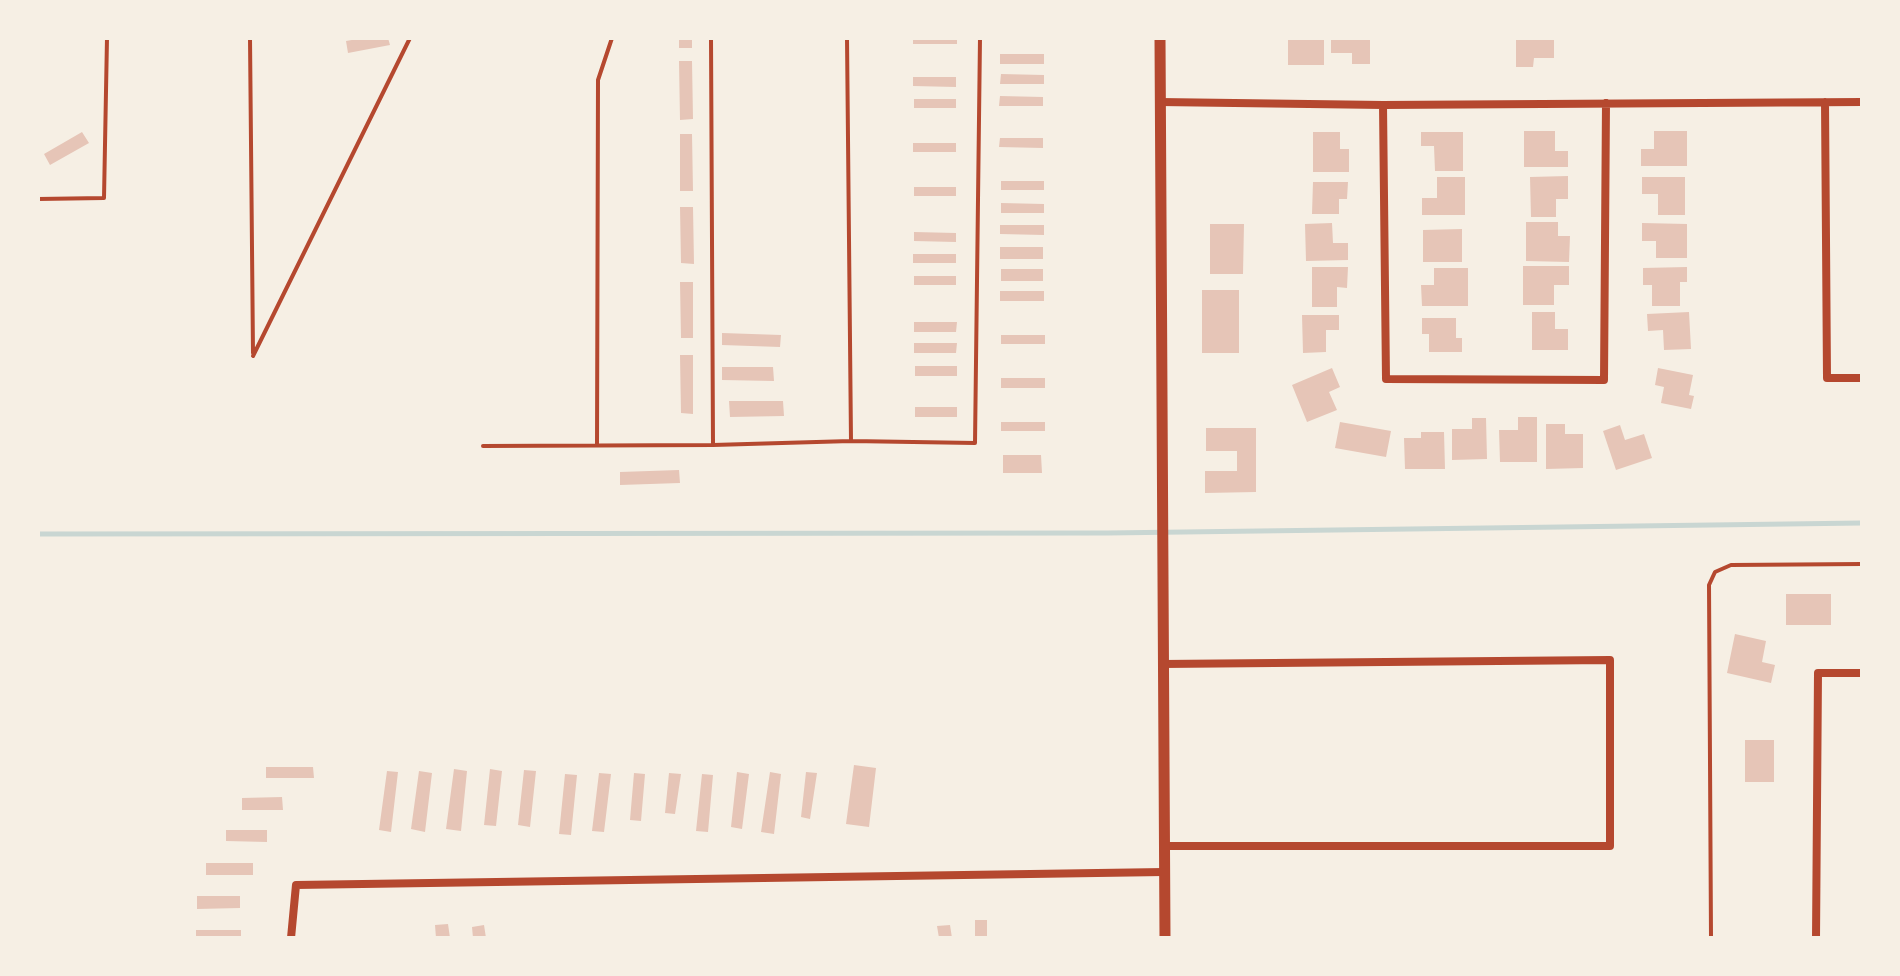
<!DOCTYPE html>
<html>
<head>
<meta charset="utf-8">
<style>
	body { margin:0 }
	#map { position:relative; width:1900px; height:976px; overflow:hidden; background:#f6efe4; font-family:Helvetica,sans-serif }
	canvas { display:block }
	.frame { position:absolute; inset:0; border:40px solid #f6efe4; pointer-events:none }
</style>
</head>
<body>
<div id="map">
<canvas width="1900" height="976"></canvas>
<div class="frame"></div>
</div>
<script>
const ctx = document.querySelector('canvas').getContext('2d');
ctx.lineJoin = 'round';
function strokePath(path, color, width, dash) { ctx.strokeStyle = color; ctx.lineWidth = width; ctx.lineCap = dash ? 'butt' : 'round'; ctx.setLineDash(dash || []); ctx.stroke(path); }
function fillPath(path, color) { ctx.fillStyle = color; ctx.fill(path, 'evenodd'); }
strokePath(new Path2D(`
	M 38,534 L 1108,533 L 1862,523`), '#c9d6d2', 5);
fillPath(new Path2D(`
	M 363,38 L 388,38 L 390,45 L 348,53 L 346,41 Z
	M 679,38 L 692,38 L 692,48 L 679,48 Z
	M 913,38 L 957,38 L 957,44 L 913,44 Z
	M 1288,38 L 1324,38 L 1324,65 L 1288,65 Z
	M 1331,38 L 1370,38 L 1370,64 L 1352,64 L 1352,53 L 1331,53 Z
	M 1516,38 L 1554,38 L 1554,58 L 1534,58 L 1533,67 L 1516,67 Z
	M 1000,54 L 1044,54 L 1044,64 L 1000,64 Z
	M 679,61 L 692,61 L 693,119 L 680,120 Z
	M 1001,74 L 1044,75 L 1044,84 L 1000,84 Z
	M 913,77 L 956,77 L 956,87 L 913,86 Z
	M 1000,96 L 1043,97 L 1043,106 L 999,106 Z
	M 914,99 L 956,99 L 956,108 L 914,108 Z
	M 1524,131 L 1555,131 L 1555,151 L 1568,151 L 1568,167 L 1524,167 Z
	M 1654,131 L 1687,131 L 1687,166 L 1641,166 L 1641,149 L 1654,149 Z
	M 82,132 L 89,143 L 50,165 L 44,154 Z
	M 1313,132 L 1340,132 L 1340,149 L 1349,149 L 1349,172 L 1313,172 Z
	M 1421,132 L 1463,132 L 1463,171 L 1435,171 L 1434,146 L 1421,146 Z
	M 680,134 L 692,134 L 693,191 L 680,191 Z
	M 1000,138 L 1043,138 L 1043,148 L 999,147 Z
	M 913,143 L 956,143 L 956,152 L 913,152 Z
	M 1568,176 L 1568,199 L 1556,199 L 1556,217 L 1531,217 L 1530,177 Z
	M 1437,177 L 1465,177 L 1465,215 L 1422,215 L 1422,198 L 1437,198 Z
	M 1642,177 L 1685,177 L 1685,215 L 1658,215 L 1658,194 L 1642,194 Z
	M 1001,181 L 1044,181 L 1044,190 L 1001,190 Z
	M 1313,182 L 1348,182 L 1347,199 L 1339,199 L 1339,214 L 1312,214 Z
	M 914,187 L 956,187 L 956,196 L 914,196 Z
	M 1001,203 L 1044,204 L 1044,213 L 1001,213 Z
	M 680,207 L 693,207 L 694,264 L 681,263 Z
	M 1526,222 L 1558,222 L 1558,236 L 1570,236 L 1569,262 L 1526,261 Z
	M 1332,223 L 1333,243 L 1348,243 L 1348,260 L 1306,261 L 1305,224 Z
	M 1642,223 L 1687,224 L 1687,258 L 1656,258 L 1656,241 L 1642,241 Z
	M 1210,224 L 1244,224 L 1243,274 L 1210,274 Z
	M 1000,225 L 1044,225 L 1044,235 L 1000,234 Z
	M 1462,229 L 1462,262 L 1423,262 L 1423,230 Z
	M 914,232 L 956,233 L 956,242 L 914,241 Z
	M 1000,247 L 1043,247 L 1043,259 L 1000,259 Z
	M 913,254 L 956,254 L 956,263 L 913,263 Z
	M 1523,266 L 1569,266 L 1569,285 L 1554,285 L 1554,305 L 1523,305 Z
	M 1312,267 L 1348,267 L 1347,288 L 1337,287 L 1337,307 L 1312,307 Z
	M 1687,267 L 1687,282 L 1680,282 L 1680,306 L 1652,306 L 1652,285 L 1643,285 L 1643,268 Z
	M 1434,268 L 1468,268 L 1468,306 L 1422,306 L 1421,285 L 1434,285 Z
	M 1001,269 L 1043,269 L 1043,281 L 1001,281 Z
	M 914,276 L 956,276 L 956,285 L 914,285 Z
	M 680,282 L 693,282 L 693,338 L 681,338 Z
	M 1202,290 L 1239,290 L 1239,353 L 1202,353 Z
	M 1000,291 L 1044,291 L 1044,301 L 1000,301 Z
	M 1532,312 L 1555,312 L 1555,329 L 1568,329 L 1568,350 L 1532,350 Z
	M 1689,312 L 1691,349 L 1664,350 L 1663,330 L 1648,331 L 1647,314 Z
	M 1302,315 L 1339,315 L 1339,330 L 1326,330 L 1326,352 L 1303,353 Z
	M 1422,318 L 1456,318 L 1456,338 L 1462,338 L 1462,352 L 1429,352 L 1429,334 L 1422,334 Z
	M 914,322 L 957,322 L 956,332 L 914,332 Z
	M 722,333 L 781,335 L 780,347 L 722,345 Z
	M 1001,335 L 1045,335 L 1045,344 L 1001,344 Z
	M 914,343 L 957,343 L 956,353 L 914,353 Z
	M 680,355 L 693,355 L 693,414 L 681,413 Z
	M 915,366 L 957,366 L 957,376 L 915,376 Z
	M 722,367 L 773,367 L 774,381 L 722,380 Z
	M 1332,368 L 1340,387 L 1329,392 L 1337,410 L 1307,422 L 1292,385 Z
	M 1658,368 L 1693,375 L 1689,395 L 1694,396 L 1691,409 L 1661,403 L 1664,387 L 1655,385 Z
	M 1001,378 L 1045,378 L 1045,388 L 1001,388 Z
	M 729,401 L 783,401 L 784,416 L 730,417 Z
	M 915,407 L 957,407 L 957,417 L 915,417 Z
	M 1518,417 L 1537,417 L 1537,462 L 1500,462 L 1499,430 L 1518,430 Z
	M 1472,418 L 1486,418 L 1487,459 L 1452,460 L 1452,429 L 1472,429 Z
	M 1001,422 L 1045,422 L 1045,431 L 1001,431 Z
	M 1340,422 L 1391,431 L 1386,457 L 1335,448 Z
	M 1546,424 L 1565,424 L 1565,434 L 1583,434 L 1583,468 L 1546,469 Z
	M 1620,425 L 1625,440 L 1644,434 L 1652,458 L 1616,470 L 1603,431 Z
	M 1206,428 L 1256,428 L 1256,492 L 1205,493 L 1205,471 L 1237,471 L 1237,451 L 1206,451 Z
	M 1421,432 L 1444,432 L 1445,469 L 1405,469 L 1404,438 L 1421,438 Z
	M 1003,455 L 1041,455 L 1042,473 L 1003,473 Z
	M 679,470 L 680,483 L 620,485 L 620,472 Z
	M 1786,594 L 1831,594 L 1831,625 L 1786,625 Z
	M 1735,634 L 1766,641 L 1762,662 L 1775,665 L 1771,683 L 1727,673 Z
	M 1745,740 L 1774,740 L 1774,782 L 1745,782 Z
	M 854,765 L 876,768 L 869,827 L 846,824 Z
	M 266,767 L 313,767 L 314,778 L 266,778 Z
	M 454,769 L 467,771 L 461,831 L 446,829 Z
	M 490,769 L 502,771 L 496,826 L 484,825 Z
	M 524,770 L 536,771 L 530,827 L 518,825 Z
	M 387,771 L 398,772 L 391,832 L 379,830 Z
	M 419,771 L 432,773 L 425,832 L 411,829 Z
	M 737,772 L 749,774 L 742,829 L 731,827 Z
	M 770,772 L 781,774 L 774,834 L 761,832 Z
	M 806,772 L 817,773 L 810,819 L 801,817 Z
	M 599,773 L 611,774 L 604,832 L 592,831 Z
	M 634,773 L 645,774 L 641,821 L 630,820 Z
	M 669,773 L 681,774 L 675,814 L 665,813 Z
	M 565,774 L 577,775 L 571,835 L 559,834 Z
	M 702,774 L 713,775 L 708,832 L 696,831 Z
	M 282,797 L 283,810 L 242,810 L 242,798 Z
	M 226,830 L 267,830 L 267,842 L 226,841 Z
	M 206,863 L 253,863 L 253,875 L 206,875 Z
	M 197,896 L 240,896 L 240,908 L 197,909 Z
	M 975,920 L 987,920 L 987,938 L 975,938 Z
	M 448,924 L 450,938 L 436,938 L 435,925 Z
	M 484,925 L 486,938 L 473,938 L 472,927 Z
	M 950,925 L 952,938 L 939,938 L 937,926 Z
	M 196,930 L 241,930 L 241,938 L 196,938 Z`), '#e6c5b7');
strokePath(new Path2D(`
	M 250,38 L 253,353
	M 711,38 L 713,445
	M 38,199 L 104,198 L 107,38
	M 253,356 L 410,38
	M 851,441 L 975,443 L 980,38
	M 597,445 L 598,80 L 612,38
	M 483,446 L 713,445 L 851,441 L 847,38
	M 1711,938 L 1709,585 L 1715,572 L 1731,565 L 1862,564`), '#b5482f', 4);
strokePath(new Path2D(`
	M 1160,102 L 1383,105 L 1862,102
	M 1825,102 L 1827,378 L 1862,378
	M 1383,105 L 1386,379 L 1604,380 L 1606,103
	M 1162,664 L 1610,660 L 1610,846 L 1165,846
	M 291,938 L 296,885 L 1164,872
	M 1816,938 L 1818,673 L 1862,673`), '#b5482f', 8);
strokePath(new Path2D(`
	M 1160,38 L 1165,938`), '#b5482f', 11);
</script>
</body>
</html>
